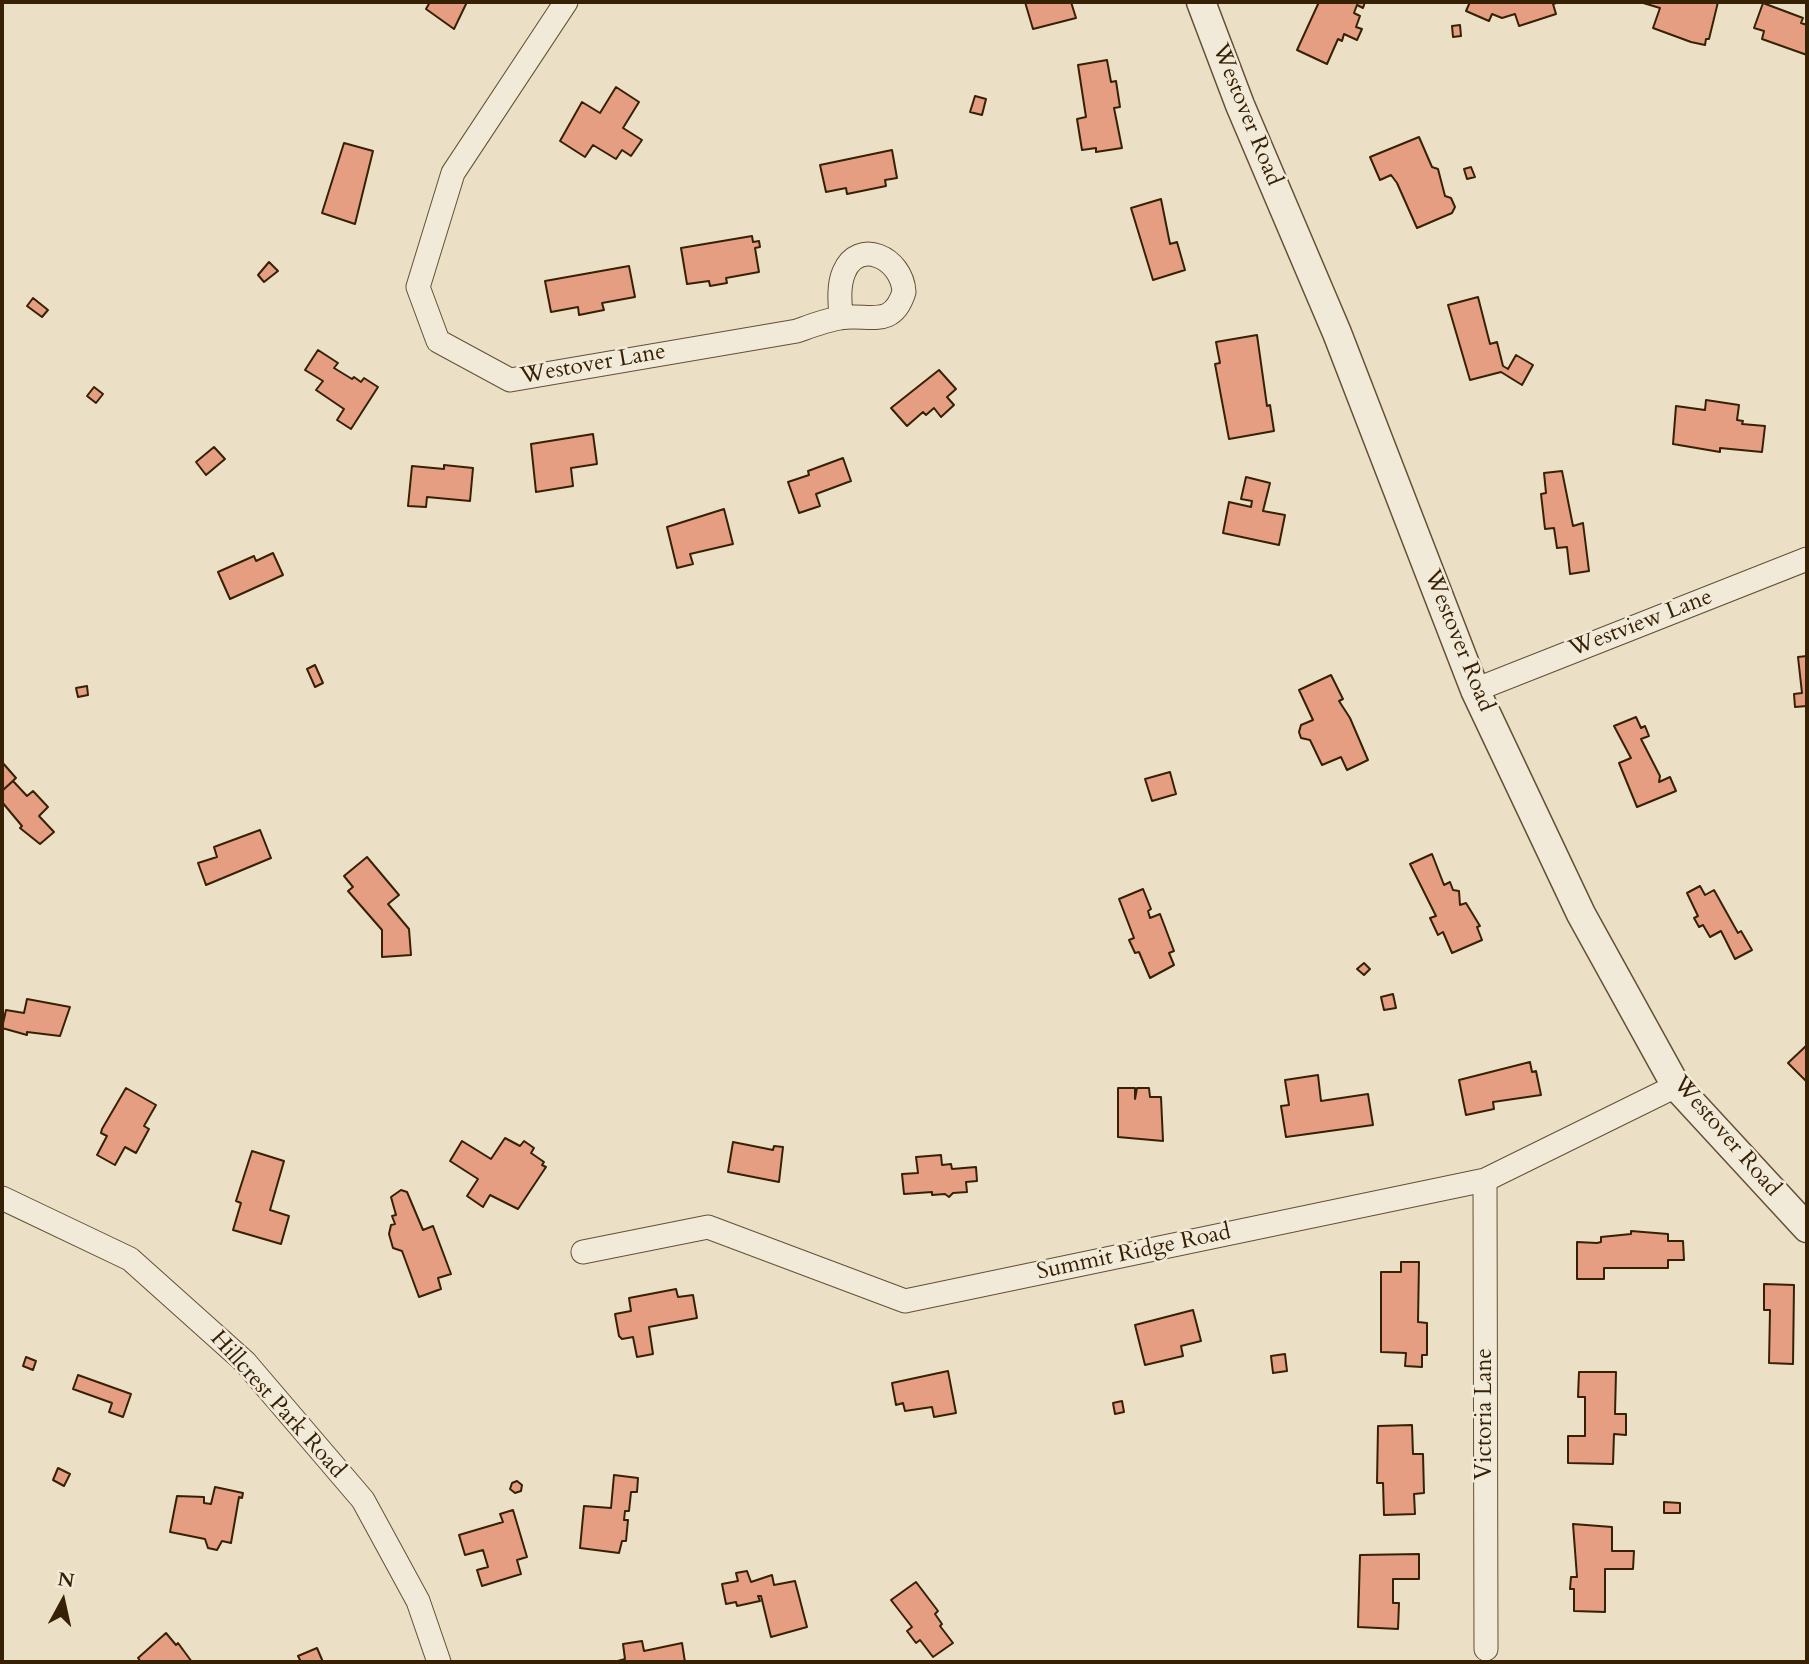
<!DOCTYPE html>
<html>
<head>
<meta charset="utf-8">
<style>
	body { margin:0 }
	#map { position:relative; width:1809px; height:1664px; overflow:hidden; background:#ebdfc5; font-family:Cardo,serif }
	canvas { display:block }
	.frame { position:absolute; inset:0; border:4px solid #372104; pointer-events:none }
	.north { position:absolute; left:28px; top:1566px; width:70px; height:70px; -webkit-text-stroke:5px #f2ead9; paint-order:stroke; rotate:8deg; font-size:19px; font-weight:700; line-height:28px; text-align:center; color:#372104 }
	.north::after { content:''; display:block; margin:auto; width:24px; height:32px; background:#372104; clip-path:polygon(50% 0,100% 100%,50% 72%,0 100%) }
</style>
</head>
<body>
<div id="map">
<canvas width="1809" height="1664"></canvas>
<div class="frame"></div>
<div class="north">N</div>
</div>
<script>
const ctx = document.querySelector('canvas').getContext('2d');
ctx.lineJoin = 'round';
function fillPath(path, color) { ctx.fillStyle = color; ctx.fill(path, 'evenodd'); }
function strokePath(path, color, width, dash) { ctx.strokeStyle = color; ctx.lineWidth = width; ctx.lineCap = dash ? 'butt' : 'round'; ctx.setLineDash(dash || []); ctx.stroke(path); }
function label(font, color, halo, rows, align = 'center') {
  ctx.font = font + ' Cardo,serif'; ctx.lineWidth = 5; ctx.setLineDash([]); ctx.textBaseline = 'middle'; ctx.strokeStyle = halo; ctx.fillStyle = color; for (const [text, x, y, turn = 0] of rows) {
    ctx.save(); ctx.translate(x, y); ctx.rotate((+turn || 0) * Math.PI / 180); ctx.textAlign = isNaN(turn) ? turn : align; if (halo) ctx.strokeText(text, 0, 0); ctx.fillText(text, 0, 0); ctx.restore();
  }
}
const building = new Path2D(`
	M 430,2 L 467,2 L 454,29 L 426,9 Z
	M 1025,2 L 1071,2 L 1076,18 L 1033,29 Z
	M 1319,2 L 1365,2 L 1363,8 L 1357,5 L 1354,13 L 1360,16 L 1356,27 L 1362,29 L 1357,40 L 1344,34 L 1342,41 L 1338,39 L 1327,64 L 1297,50 Z
	M 1470,2 L 1560,2 L 1553,4 L 1556,14 L 1519,26 L 1515,14 L 1502,18 L 1492,14 L 1489,21 L 1466,11 Z
	M 1640,2 L 1718,2 L 1709,39 L 1706,39 L 1705,45 L 1691,42 L 1653,28 L 1660,8 Z
	M 1763,3 L 1803,18 L 1801,23 L 1807,25 L 1807,55 L 1762,39 L 1764,31 L 1754,28 Z
	M 1460,25 L 1461,36 L 1453,37 L 1452,26 Z
	M 1107,60 L 1111,82 L 1116,81 L 1120,107 L 1114,108 L 1122,148 L 1096,152 L 1096,148 L 1082,150 L 1077,119 L 1086,117 L 1078,65 Z
	M 616,87 L 639,102 L 623,128 L 642,140 L 631,156 L 622,150 L 616,159 L 593,145 L 585,157 L 560,141 L 582,102 L 600,113 Z
	M 975,96 L 986,99 L 982,115 L 970,112 Z
	M 1419,137 L 1432,167 L 1438,169 L 1445,196 L 1451,198 L 1455,207 L 1452,213 L 1417,228 L 1397,183 L 1391,175 L 1380,180 L 1370,157 Z
	M 344,143 L 373,151 L 355,224 L 322,213 Z
	M 892,150 L 897,178 L 885,180 L 886,186 L 847,194 L 846,188 L 826,192 L 820,165 Z
	M 1471,167 L 1475,177 L 1467,179 L 1464,169 Z
	M 1161,199 L 1170,244 L 1177,242 L 1185,270 L 1153,280 L 1131,208 Z
	M 752,236 L 753,242 L 759,241 L 760,247 L 755,248 L 759,272 L 726,278 L 727,283 L 710,286 L 709,281 L 687,284 L 681,248 Z
	M 269,262 L 278,271 L 264,282 L 258,275 Z
	M 629,266 L 635,297 L 602,303 L 604,310 L 579,315 L 578,307 L 551,312 L 545,281 Z
	M 1478,297 L 1490,344 L 1497,342 L 1503,366 L 1508,369 L 1516,355 L 1533,365 L 1522,385 L 1501,372 L 1470,380 L 1448,305 Z
	M 33,298 L 48,310 L 42,317 L 27,306 Z
	M 1257,335 L 1267,406 L 1270,405 L 1274,431 L 1229,439 L 1215,364 L 1220,363 L 1216,342 Z
	M 318,350 L 338,363 L 334,368 L 352,379 L 354,377 L 361,382 L 364,378 L 378,387 L 351,429 L 337,420 L 344,409 L 316,390 L 323,381 L 305,370 Z
	M 939,370 L 956,389 L 947,397 L 954,405 L 941,417 L 934,408 L 926,415 L 923,412 L 907,426 L 891,408 Z
	M 94,387 L 103,394 L 96,403 L 87,396 Z
	M 1706,400 L 1739,405 L 1737,420 L 1743,421 L 1742,424 L 1765,426 L 1762,452 L 1720,448 L 1720,452 L 1673,444 L 1676,406 L 1705,410 Z
	M 593,434 L 597,464 L 571,468 L 573,486 L 536,492 L 531,444 Z
	M 214,447 L 225,459 L 206,475 L 196,462 Z
	M 843,458 L 851,481 L 816,494 L 820,506 L 799,513 L 788,482 L 809,475 L 808,471 Z
	M 444,465 L 473,468 L 470,501 L 427,497 L 426,507 L 408,506 L 412,466 L 444,469 Z
	M 1562,471 L 1573,526 L 1583,523 L 1589,571 L 1570,574 L 1567,547 L 1557,548 L 1554,528 L 1545,529 L 1541,494 L 1546,493 L 1544,473 Z
	M 1246,477 L 1270,483 L 1263,511 L 1285,515 L 1279,545 L 1223,533 L 1229,502 L 1251,507 L 1252,501 L 1241,499 Z
	M 724,509 L 733,544 L 690,554 L 693,564 L 677,568 L 667,527 Z
	M 273,553 L 283,575 L 230,599 L 218,572 L 254,556 L 256,561 Z
	M 1807,656 L 1807,706 L 1795,707 L 1794,694 L 1802,693 L 1798,657 Z
	M 315,665 L 323,683 L 315,687 L 307,669 Z
	M 1331,675 L 1343,699 L 1339,701 L 1350,718 L 1368,760 L 1347,770 L 1341,757 L 1322,765 L 1310,740 L 1301,738 L 1299,732 L 1301,725 L 1313,720 L 1299,690 Z
	M 87,686 L 88,695 L 78,697 L 76,688 Z
	M 1636,717 L 1641,728 L 1645,726 L 1649,736 L 1641,739 L 1660,776 L 1659,782 L 1670,777 L 1676,791 L 1637,807 L 1619,763 L 1631,758 L 1614,726 Z
	M 2,762 L 16,778 L 2,791 Z
	M 1170,772 L 1176,794 L 1152,801 L 1145,779 Z
	M 13,781 L 27,796 L 33,791 L 48,807 L 39,816 L 54,832 L 40,844 L 20,828 L 22,826 L 2,802 L 2,791 Z
	M 260,830 L 271,858 L 206,885 L 198,863 L 217,857 L 214,847 Z
	M 1432,854 L 1444,885 L 1450,882 L 1453,890 L 1459,891 L 1460,905 L 1466,903 L 1480,926 L 1477,927 L 1482,940 L 1452,953 L 1443,932 L 1438,935 L 1430,918 L 1436,916 L 1410,864 Z
	M 367,857 L 399,895 L 388,904 L 409,929 L 411,955 L 382,957 L 382,930 L 348,891 L 353,887 L 344,876 Z
	M 1700,886 L 1705,895 L 1714,890 L 1738,933 L 1741,931 L 1752,950 L 1735,959 L 1721,931 L 1710,937 L 1703,925 L 1699,927 L 1694,918 L 1698,916 L 1687,893 Z
	M 1143,889 L 1151,909 L 1148,911 L 1150,918 L 1160,914 L 1174,951 L 1169,953 L 1174,965 L 1150,978 L 1139,952 L 1135,953 L 1129,940 L 1134,938 L 1119,899 Z
	M 1364,963 L 1370,969 L 1364,975 L 1357,969 Z
	M 1393,994 L 1396,1008 L 1384,1010 L 1381,997 Z
	M 27,999 L 70,1007 L 60,1036 L 27,1032 L 27,1035 L 2,1028 L 6,1010 L 24,1013 Z
	M 1807,1045 L 1807,1079 L 1806,1081 L 1788,1063 Z
	M 1530,1062 L 1532,1072 L 1536,1071 L 1541,1095 L 1493,1102 L 1494,1109 L 1466,1115 L 1459,1080 Z
	M 1318,1075 L 1321,1101 L 1368,1094 L 1373,1125 L 1286,1137 L 1281,1106 L 1289,1105 L 1285,1080 Z
	M 126,1088 L 156,1105 L 144,1126 L 149,1129 L 136,1153 L 125,1147 L 115,1165 L 97,1155 L 107,1136 L 101,1133 L 102,1129 Z
	M 1118,1088 L 1135,1088 L 1135,1099 L 1137,1088 L 1149,1088 L 1150,1097 L 1161,1097 L 1163,1141 L 1118,1137 Z
	M 505,1138 L 520,1146 L 524,1141 L 534,1148 L 531,1153 L 544,1162 L 542,1165 L 546,1167 L 518,1209 L 490,1195 L 483,1207 L 467,1196 L 478,1179 L 450,1161 L 462,1141 L 491,1159 Z
	M 733,1142 L 773,1150 L 774,1146 L 783,1147 L 779,1182 L 728,1172 Z
	M 252,1151 L 284,1161 L 270,1210 L 289,1216 L 281,1244 L 233,1230 L 241,1203 L 236,1201 Z
	M 941,1155 L 942,1165 L 951,1164 L 952,1169 L 976,1167 L 977,1181 L 966,1182 L 967,1192 L 953,1193 L 949,1197 L 945,1194 L 932,1195 L 932,1192 L 904,1194 L 902,1174 L 918,1173 L 916,1157 Z
	M 401,1190 L 407,1192 L 423,1230 L 433,1226 L 451,1274 L 438,1278 L 441,1289 L 419,1297 L 402,1251 L 393,1248 L 389,1234 L 391,1225 L 395,1224 L 392,1216 L 396,1215 L 391,1197 Z
	M 1631,1231 L 1668,1234 L 1668,1241 L 1683,1241 L 1684,1260 L 1668,1260 L 1668,1268 L 1604,1268 L 1604,1279 L 1577,1279 L 1577,1242 L 1597,1243 L 1601,1242 L 1601,1237 L 1631,1234 Z
	M 1401,1262 L 1419,1262 L 1418,1322 L 1427,1323 L 1427,1355 L 1422,1355 L 1422,1367 L 1405,1366 L 1406,1353 L 1381,1352 L 1381,1272 L 1401,1272 Z
	M 1764,1284 L 1794,1285 L 1793,1364 L 1769,1363 L 1770,1310 L 1764,1310 Z
	M 676,1289 L 678,1297 L 693,1295 L 697,1318 L 649,1327 L 653,1354 L 637,1357 L 633,1337 L 622,1339 L 619,1336 L 615,1314 L 631,1311 L 629,1298 Z
	M 1193,1310 L 1201,1341 L 1181,1346 L 1183,1356 L 1145,1365 L 1135,1325 Z
	M 1285,1354 L 1287,1371 L 1273,1373 L 1271,1356 Z
	M 26,1357 L 36,1361 L 33,1370 L 23,1366 Z
	M 948,1371 L 956,1413 L 934,1417 L 932,1407 L 905,1411 L 903,1403 L 896,1405 L 892,1383 Z
	M 1579,1372 L 1616,1372 L 1615,1414 L 1626,1414 L 1626,1435 L 1614,1434 L 1613,1464 L 1568,1463 L 1568,1436 L 1585,1436 L 1585,1397 L 1578,1397 Z
	M 78,1375 L 131,1394 L 123,1417 L 109,1412 L 112,1403 L 73,1389 Z
	M 1122,1401 L 1124,1412 L 1115,1414 L 1113,1403 Z
	M 1412,1425 L 1413,1454 L 1423,1454 L 1424,1493 L 1414,1494 L 1415,1514 L 1384,1515 L 1383,1483 L 1377,1483 L 1378,1426 Z
	M 58,1468 L 70,1474 L 64,1486 L 53,1480 Z
	M 614,1475 L 638,1478 L 637,1492 L 631,1492 L 629,1511 L 625,1511 L 624,1520 L 628,1520 L 626,1541 L 622,1541 L 619,1553 L 580,1548 L 584,1506 L 611,1508 Z
	M 517,1481 L 522,1485 L 521,1491 L 515,1493 L 510,1489 L 512,1483 Z
	M 215,1487 L 243,1493 L 242,1498 L 239,1497 L 231,1543 L 222,1541 L 217,1550 L 208,1548 L 205,1539 L 170,1532 L 177,1496 L 204,1497 L 204,1503 L 211,1504 Z
	M 1664,1502 L 1680,1503 L 1680,1513 L 1664,1513 Z
	M 513,1510 L 527,1557 L 517,1560 L 521,1574 L 482,1586 L 477,1570 L 488,1567 L 483,1550 L 465,1555 L 459,1535 L 503,1522 L 500,1514 Z
	M 1573,1524 L 1612,1527 L 1612,1551 L 1634,1551 L 1633,1569 L 1605,1569 L 1605,1612 L 1574,1611 L 1574,1589 L 1570,1589 L 1571,1577 L 1577,1577 Z
	M 1419,1554 L 1419,1579 L 1393,1579 L 1393,1603 L 1399,1603 L 1398,1629 L 1358,1627 L 1360,1555 Z
	M 747,1571 L 751,1582 L 772,1575 L 774,1585 L 795,1581 L 807,1627 L 771,1637 L 761,1596 L 758,1596 L 760,1601 L 737,1606 L 736,1602 L 726,1604 L 722,1584 L 738,1581 L 736,1573 Z
	M 916,1582 L 938,1611 L 935,1614 L 942,1624 L 940,1626 L 953,1643 L 933,1657 L 920,1640 L 916,1643 L 907,1631 L 912,1627 L 891,1600 Z
	M 166,1633 L 176,1645 L 178,1643 L 192,1662 L 141,1662 L 138,1658 Z
	M 642,1641 L 644,1651 L 682,1643 L 685,1662 L 614,1662 L 625,1659 L 623,1644 Z
	M 317,1648 L 323,1662 L 301,1662 L 298,1656 Z`);
fillPath(building, '#e59e82');
strokePath(building, '#372104', 2);
const minor = new Path2D(`
	M 566,2 L 453,173 L 418,287 L 438,341 L 510,380 L 797,331 C 811,326 826,320 840,318 C 868,313 892,330 904,292 C 902,257 858,238 844,272 C 838,286 840,303 841,317
	M 1475,690 L 1807,559
	M 1485,1180 L 1486,1649
	M 2,1198 L 130,1259 L 245,1362 L 363,1500 L 418,1601 L 439,1662
	M 583,1252 L 708,1227 L 905,1301 L 1485,1180 L 1676,1086`);
const tertiary = new Path2D(`
	M 1201,2 L 1240,105 L 1337,333 L 1475,690 L 1581,914 L 1676,1086 L 1807,1228`);
strokePath(minor, '#645034', 25);
strokePath(tertiary, '#645034', 31);
strokePath(minor, '#f2ead9', 23);
strokePath(tertiary, '#f2ead9', 28);
label('23px', '#372104', '#f2ead9', [
	["Westover Road",1246,115,68],
	["Westover Lane",593,365,-10],
	["Westview Lane",1641,624,-21],
	["Westover Road",1458,641,68],
	["Westover Road",1726,1137,49],
	["Summit Ridge Road",1134,1253,-12],
	["Hillcrest Park Road",277,1405,48],
	["Victoria Lane",1486,1414,-90]
]);
</script>
</body>
</html>
